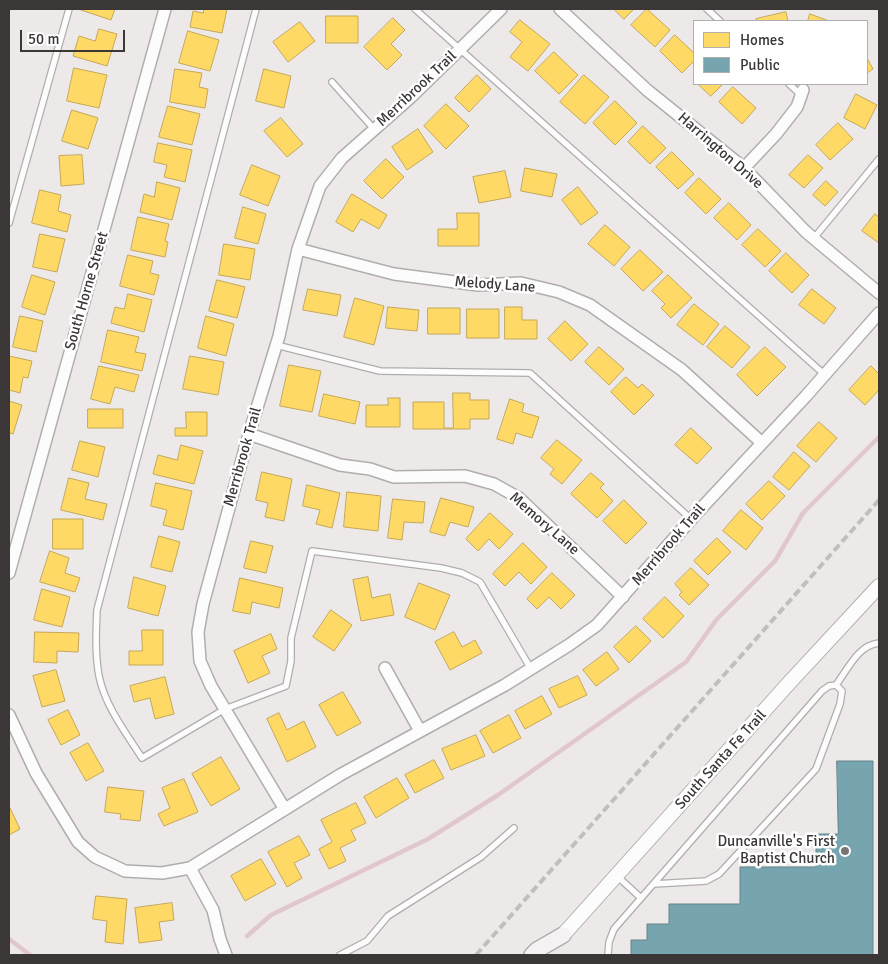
<!DOCTYPE html>
<html>
<head>
<meta charset="utf-8">
<style>
	body { margin:0 }
	#map { position:relative; width:888px; height:964px; overflow:hidden; background:#ede9e8; font-family:Signika,sans-serif }
	canvas { display:block }
	.frame { position:absolute; inset:0; border:10px solid #3a3736; pointer-events:none }
	.legend { position:absolute; left:693px; top:20px; width:175px; height:65px; box-sizing:border-box; background:#fff; border:1px solid #b0afaf; margin:0; padding:6px 9px; list-style:none; font-size:15px; color:#3a3736 }
	.legend li { display:flex; align-items:center; gap:10px; height:25px }
	.legend b { width:25px; border:1px solid #b0afaf }
	.scale { position:absolute; left:20px; top:30px; width:105px; height:22px; box-sizing:border-box; border:2px solid #3a3736; border-top:0; padding-left:6px; font-size:15px; line-height:18px; white-space:nowrap; color:#3a3736; -webkit-text-stroke:4px #fff; paint-order:stroke }
</style>
</head>
<body>
<div id="map">
<canvas width="888" height="964"></canvas>
<div class="frame"></div>
<ul class="legend">
<li><b style="height:14px;background:#ffd966"></b>Homes</li>
<li><b style="height:14px;background:#76a5af"></b>Public</li>
</ul>
<div class="scale">50 m</div>
</div>
<script>
const ctx = document.querySelector('canvas').getContext('2d');
ctx.lineJoin = 'round';
function fillPath(path, color) { ctx.fillStyle = color; ctx.fill(path, 'evenodd'); }
function strokePath(path, color, width, dash) { ctx.strokeStyle = color; ctx.lineWidth = width; ctx.lineCap = dash ? 'butt' : 'round'; ctx.setLineDash(dash || []); ctx.stroke(path); }
function label(font, color, halo, rows, align = 'center') {
  ctx.font = font + ' Signika,sans-serif'; ctx.lineWidth = 5; ctx.setLineDash([]); ctx.textBaseline = 'middle'; ctx.strokeStyle = halo; ctx.fillStyle = color; for (const [text, x, y, turn = 0] of rows) {
    ctx.save(); ctx.translate(x, y); ctx.rotate((+turn || 0) * Math.PI / 180); ctx.textAlign = isNaN(turn) ? turn : align; if (halo) ctx.strokeText(text, 0, 0); ctx.fillText(text, 0, 0); ctx.restore();
  }
}
const homes = new Path2D(`
	M 81,9 L 115,9 L 111,20 L 81,10 Z
	M 204,9 L 227,9 L 222,33 L 190,27 L 193,11 L 203,13 Z
	M 614,9 L 634,9 L 624,19 Z
	M 647,9 L 670,30 L 655,47 L 631,25 Z
	M 786,12 L 788,21 L 756,21 L 756,19 Z
	M 810,14 L 829,21 L 808,21 Z
	M 326,16 L 358,16 L 358,43 L 326,43 Z
	M 393,18 L 405,30 L 391,44 L 402,55 L 387,70 L 364,47 Z
	M 520,20 L 550,44 L 528,71 L 510,57 L 522,42 L 510,32 Z
	M 300,22 L 315,41 L 288,62 L 273,42 Z
	M 99,29 L 117,34 L 107,66 L 73,56 L 79,36 L 95,41 Z
	M 188,31 L 219,40 L 210,71 L 179,63 Z
	M 675,35 L 694,53 L 694,61 L 682,73 L 660,51 Z
	M 554,52 L 578,75 L 559,94 L 535,71 Z
	M 867,58 L 873,69 L 867,73 Z
	M 74,68 L 107,75 L 99,108 L 67,101 Z
	M 175,69 L 202,73 L 199,87 L 208,89 L 205,108 L 170,102 Z
	M 264,69 L 291,76 L 284,108 L 256,101 Z
	M 477,75 L 491,89 L 469,112 L 455,98 Z
	M 584,75 L 609,97 L 585,124 L 560,102 Z
	M 698,84 L 723,84 L 711,96 Z
	M 733,87 L 756,108 L 742,124 L 719,102 Z
	M 856,94 L 877,105 L 865,129 L 844,118 Z
	M 615,101 L 637,123 L 615,145 L 593,123 Z
	M 446,104 L 469,126 L 446,149 L 424,126 Z
	M 168,106 L 200,114 L 192,145 L 159,137 Z
	M 72,110 L 98,118 L 88,149 L 62,141 Z
	M 281,118 L 303,144 L 287,157 L 264,131 Z
	M 838,123 L 853,139 L 830,160 L 816,145 Z
	M 643,126 L 666,148 L 650,164 L 628,142 Z
	M 418,129 L 433,152 L 407,170 L 392,147 Z
	M 158,143 L 192,150 L 185,182 L 164,177 L 167,165 L 154,162 Z
	M 672,152 L 694,174 L 678,189 L 656,167 Z
	M 82,155 L 84,184 L 61,186 L 59,156 Z
	M 808,155 L 823,168 L 804,188 L 789,175 Z
	M 386,159 L 404,177 L 382,199 L 364,181 Z
	M 252,165 L 280,176 L 268,206 L 240,195 Z
	M 525,168 L 557,174 L 552,197 L 521,191 Z
	M 505,171 L 511,197 L 479,203 L 473,177 Z
	M 699,178 L 721,199 L 706,214 L 685,193 Z
	M 826,181 L 838,192 L 825,206 L 813,195 Z
	M 157,182 L 180,188 L 172,220 L 140,212 L 144,194 L 154,197 Z
	M 578,187 L 598,213 L 581,225 L 562,200 Z
	M 40,190 L 61,195 L 58,211 L 71,215 L 67,232 L 32,223 Z
	M 352,194 L 387,215 L 379,229 L 361,219 L 353,232 L 336,222 Z
	M 729,203 L 751,225 L 737,240 L 714,218 Z
	M 243,207 L 266,214 L 258,244 L 235,238 Z
	M 457,213 L 479,213 L 479,246 L 438,246 L 438,229 L 457,229 Z
	M 875,214 L 879,217 L 879,243 L 862,231 Z
	M 138,217 L 169,224 L 165,241 L 168,242 L 165,257 L 131,250 Z
	M 605,225 L 630,247 L 614,266 L 588,244 Z
	M 758,229 L 781,251 L 765,267 L 742,245 Z
	M 40,234 L 65,239 L 57,272 L 33,267 Z
	M 224,244 L 255,249 L 250,280 L 219,275 Z
	M 640,250 L 663,272 L 643,291 L 621,269 Z
	M 786,253 L 809,275 L 792,293 L 769,271 Z
	M 128,255 L 153,261 L 150,273 L 159,275 L 154,295 L 120,286 Z
	M 32,275 L 55,282 L 45,315 L 22,307 Z
	M 668,275 L 692,298 L 671,318 L 661,308 L 665,304 L 652,291 Z
	M 217,280 L 245,287 L 237,318 L 209,311 Z
	M 308,289 L 341,295 L 337,316 L 303,310 Z
	M 812,289 L 836,308 L 824,324 L 799,305 Z
	M 128,294 L 152,300 L 144,332 L 111,323 L 115,307 L 124,309 Z
	M 355,298 L 384,306 L 374,345 L 344,337 Z
	M 694,304 L 719,324 L 703,345 L 677,325 Z
	M 388,307 L 419,310 L 417,331 L 386,328 Z
	M 505,307 L 522,307 L 522,320 L 537,320 L 537,339 L 505,339 Z
	M 428,308 L 460,308 L 460,334 L 428,334 Z
	M 467,309 L 499,309 L 499,338 L 467,338 Z
	M 20,316 L 43,321 L 36,352 L 13,347 Z
	M 206,316 L 234,324 L 226,356 L 198,348 Z
	M 565,321 L 588,344 L 571,361 L 548,339 Z
	M 725,326 L 750,347 L 732,368 L 707,347 Z
	M 108,330 L 139,337 L 135,352 L 146,354 L 142,371 L 101,362 Z
	M 599,347 L 624,369 L 609,385 L 585,362 Z
	M 765,347 L 786,367 L 757,396 L 737,375 Z
	M 9,356 L 32,361 L 28,378 L 23,377 L 20,393 L 9,390 Z
	M 190,356 L 224,362 L 218,395 L 183,389 Z
	M 289,365 L 321,371 L 312,412 L 280,406 Z
	M 99,366 L 139,375 L 134,392 L 115,387 L 110,404 L 91,399 Z
	M 871,366 L 879,374 L 879,390 L 865,405 L 849,390 Z
	M 626,377 L 638,388 L 642,384 L 654,395 L 634,415 L 611,392 Z
	M 453,393 L 470,393 L 470,400 L 489,400 L 489,419 L 470,419 L 470,429 L 413,429 L 413,402 L 444,402 L 444,428 L 453,428 Z
	M 324,394 L 360,402 L 355,424 L 319,416 Z
	M 388,398 L 400,398 L 400,427 L 366,427 L 366,405 L 388,405 Z
	M 510,399 L 524,404 L 522,412 L 539,417 L 532,438 L 516,433 L 513,444 L 497,439 Z
	M 9,401 L 22,405 L 13,434 L 9,433 Z
	M 88,409 L 123,409 L 123,428 L 88,428 Z
	M 186,412 L 207,412 L 207,436 L 175,436 L 175,428 L 186,428 Z
	M 819,422 L 837,438 L 816,462 L 797,446 Z
	M 691,428 L 712,448 L 697,464 L 675,445 Z
	M 557,440 L 582,460 L 562,484 L 550,474 L 554,469 L 541,458 Z
	M 80,441 L 105,447 L 98,477 L 72,470 Z
	M 181,445 L 203,451 L 194,484 L 153,474 L 158,455 L 177,460 Z
	M 794,452 L 810,466 L 789,490 L 773,477 Z
	M 262,472 L 292,479 L 284,521 L 265,517 L 268,503 L 256,500 Z
	M 591,473 L 604,484 L 600,488 L 613,501 L 597,518 L 571,494 Z
	M 69,478 L 89,483 L 85,499 L 107,504 L 103,520 L 61,510 Z
	M 769,481 L 785,496 L 762,520 L 746,504 Z
	M 156,483 L 192,491 L 183,530 L 163,525 L 167,510 L 151,506 Z
	M 307,485 L 340,493 L 332,528 L 316,524 L 320,510 L 303,506 Z
	M 347,492 L 381,496 L 378,531 L 344,527 Z
	M 441,498 L 474,507 L 468,527 L 450,522 L 445,536 L 430,532 Z
	M 393,499 L 425,502 L 423,523 L 404,522 L 402,540 L 388,538 Z
	M 624,500 L 647,523 L 626,544 L 603,521 Z
	M 741,510 L 763,528 L 746,550 L 723,531 Z
	M 490,513 L 513,534 L 499,549 L 489,539 L 478,551 L 466,539 Z
	M 53,519 L 83,519 L 83,549 L 53,549 Z
	M 159,536 L 180,542 L 172,572 L 151,567 Z
	M 717,538 L 731,552 L 708,575 L 694,561 Z
	M 251,541 L 273,546 L 266,573 L 244,568 Z
	M 523,543 L 547,567 L 531,584 L 519,572 L 505,586 L 493,574 Z
	M 50,551 L 69,558 L 65,573 L 80,578 L 75,592 L 40,582 Z
	M 691,568 L 709,585 L 689,605 L 679,595 L 682,592 L 675,584 Z
	M 552,573 L 575,595 L 561,609 L 549,597 L 537,609 L 527,599 Z
	M 134,577 L 166,586 L 158,616 L 128,608 Z
	M 368,577 L 372,598 L 390,594 L 394,615 L 361,621 L 353,580 Z
	M 240,578 L 283,588 L 279,608 L 252,602 L 250,614 L 233,611 Z
	M 419,583 L 450,595 L 435,630 L 405,617 Z
	M 42,589 L 70,597 L 62,627 L 34,620 Z
	M 665,597 L 684,616 L 663,638 L 643,619 Z
	M 331,610 L 352,625 L 334,651 L 313,637 Z
	M 636,626 L 651,641 L 629,663 L 614,647 Z
	M 142,630 L 163,630 L 163,665 L 129,665 L 129,651 L 142,651 Z
	M 35,632 L 79,633 L 78,652 L 57,651 L 57,663 L 34,662 Z
	M 454,632 L 462,647 L 475,640 L 482,653 L 450,670 L 435,642 Z
	M 271,634 L 277,649 L 262,656 L 270,673 L 248,683 L 234,651 Z
	M 607,652 L 619,669 L 596,686 L 583,670 Z
	M 56,670 L 65,701 L 42,707 L 33,676 Z
	M 578,676 L 587,695 L 559,708 L 549,689 Z
	M 165,677 L 174,714 L 155,719 L 150,698 L 134,702 L 130,686 Z
	M 343,692 L 361,723 L 337,736 L 319,705 Z
	M 542,696 L 552,714 L 525,729 L 515,711 Z
	M 68,710 L 80,735 L 61,745 L 48,720 Z
	M 279,713 L 287,730 L 304,721 L 316,747 L 287,762 L 267,719 Z
	M 509,715 L 521,738 L 493,753 L 480,731 Z
	M 476,735 L 485,756 L 451,770 L 442,749 Z
	M 88,743 L 104,771 L 86,781 L 70,753 Z
	M 221,757 L 240,789 L 211,806 L 192,774 Z
	M 434,760 L 444,778 L 415,793 L 405,775 Z
	M 397,778 L 409,798 L 376,818 L 364,797 Z
	M 184,779 L 198,812 L 164,826 L 158,814 L 170,808 L 162,788 Z
	M 108,787 L 144,791 L 140,821 L 120,819 L 121,814 L 105,812 Z
	M 356,803 L 366,823 L 351,830 L 356,840 L 340,848 L 346,861 L 329,869 L 319,849 L 332,842 L 321,820 Z
	M 9,806 L 20,829 L 9,835 Z
	M 299,836 L 310,855 L 294,863 L 302,878 L 287,887 L 268,852 Z
	M 261,859 L 276,884 L 245,901 L 231,876 Z
	M 96,896 L 127,899 L 123,944 L 105,942 L 107,921 L 93,919 Z
	M 172,903 L 174,920 L 159,922 L 162,940 L 139,943 L 135,908 Z`);
fillPath(homes, '#ffd966');
strokePath(homes, '#c4a858', 1);
const public = new Path2D(`
	M 837,761 L 873,761 L 873,955 L 631,955 L 631,940 L 647,940 L 647,924 L 669,924 L 669,904 L 740,904 L 740,867 L 816,867 L 816,834 L 838,834 Z`);
fillPath(public, '#76a5af');
strokePath(public, '#64848b', 1);
strokePath(new Path2D(`
	M 247,936 L 271,915 L 428,839 L 498,795 L 686,662 L 717,619 L 775,561 L 803,513 L 879,437
	M 9,939 L 30,955`), '#e0c7ce', 4.5);
const service = new Path2D(`
	M 256,9 L 97,610 C 96,632 95,654 99,676 C 105,706 126,733 142,758 L 225,709 L 286,686 L 291,661 L 291,638 L 312,551 L 441,568 L 462,573 L 480,582 L 531,669
	M 415,9 L 825,375
	M 707,9 L 720,21
	M 332,82 L 374,129
	M 789,84 L 801,95
	M 9,223 L 69,9
	M 814,238 L 879,159
	M 276,345 L 380,371 L 530,373 L 691,519
	M 836,685 C 848,669 858,645 879,643
	M 617,876 L 641,898
	M 340,955 L 367,941 L 388,916 L 481,857 L 514,828
	M 608,955 L 609,942 L 614,929 L 822,691 L 829,686 L 836,685 L 842,691 L 840,704 L 816,769 L 719,874 L 706,881 L 654,884`);
const minor = new Path2D(`
	M 560,9 L 647,90 L 744,168 L 806,232 L 879,293
	M 744,168 L 776,134 L 797,107 L 803,90
	M 298,249 L 394,274 L 478,285 L 521,283 L 559,292 L 590,305 L 682,370 L 762,443
	M 249,434 L 340,465 L 370,469 L 394,477 L 465,476 L 494,484 L 519,498 L 623,597
	M 9,573 L 165,9
	M 385,668 L 420,731
	M 9,715 L 36,773 L 78,842 L 95,857 L 125,871 L 162,873 L 190,868 L 340,775 L 505,685 L 569,645 L 597,625 L 695,515 L 806,396 L 879,313
	M 284,808 L 211,686 L 200,661 L 198,632 L 203,604 L 249,434 L 279,336 L 298,249 L 320,186 L 342,158 L 411,97 L 501,9
	M 190,868 L 213,910 L 220,939 L 226,955`);
const tertiary = new Path2D(`
	M 563,935 L 789,683 L 879,586`);
const secondary = new Path2D(`
	M 532,955 L 537,950 L 563,935`);
strokePath(service, '#b0aead', 8);
strokePath(minor, '#b0aead', 14);
strokePath(tertiary, '#b0aead', 16);
strokePath(secondary, '#b0aead', 18);
strokePath(service, '#fcfcfc', 5.5);
strokePath(minor, '#fcfcfc', 11);
strokePath(tertiary, '#fcfcfc', 14);
strokePath(secondary, '#f6f2f3', 15);
strokePath(new Path2D(`
	M 476,955 L 879,500`), '#c0bfbf', 4, [8, 4]);
for (const [x, y, r, color] of [
	[845,851,5,"#797574"]
]) { const dot = new Path2D(); dot.arc(x, y, r, 0, 2 * Math.PI); ctx.fillStyle = color; ctx.fill(dot); strokePath(dot, '#fff', 2); }
label('15px', '#3a3736', '#fff', [
	["Merribrook Trail",417,89,-43],
	["Harrington Drive",720,151,41],
	["Melody Lane",495,285,4],
	["South Horne Street",87,291,-74],
	["Merribrook Trail",243,457,-74],
	["Memory Lane",544,524,41],
	["Merribrook Trail",669,545,-49],
	["South Santa Fe Trail",721,760,-48]
]);
label('15px', '#3a3736', '#fff', [
	["Duncanville's First",835,842],
	["Baptist Church",835,859]
], 'right');
</script>
</body>
</html>
